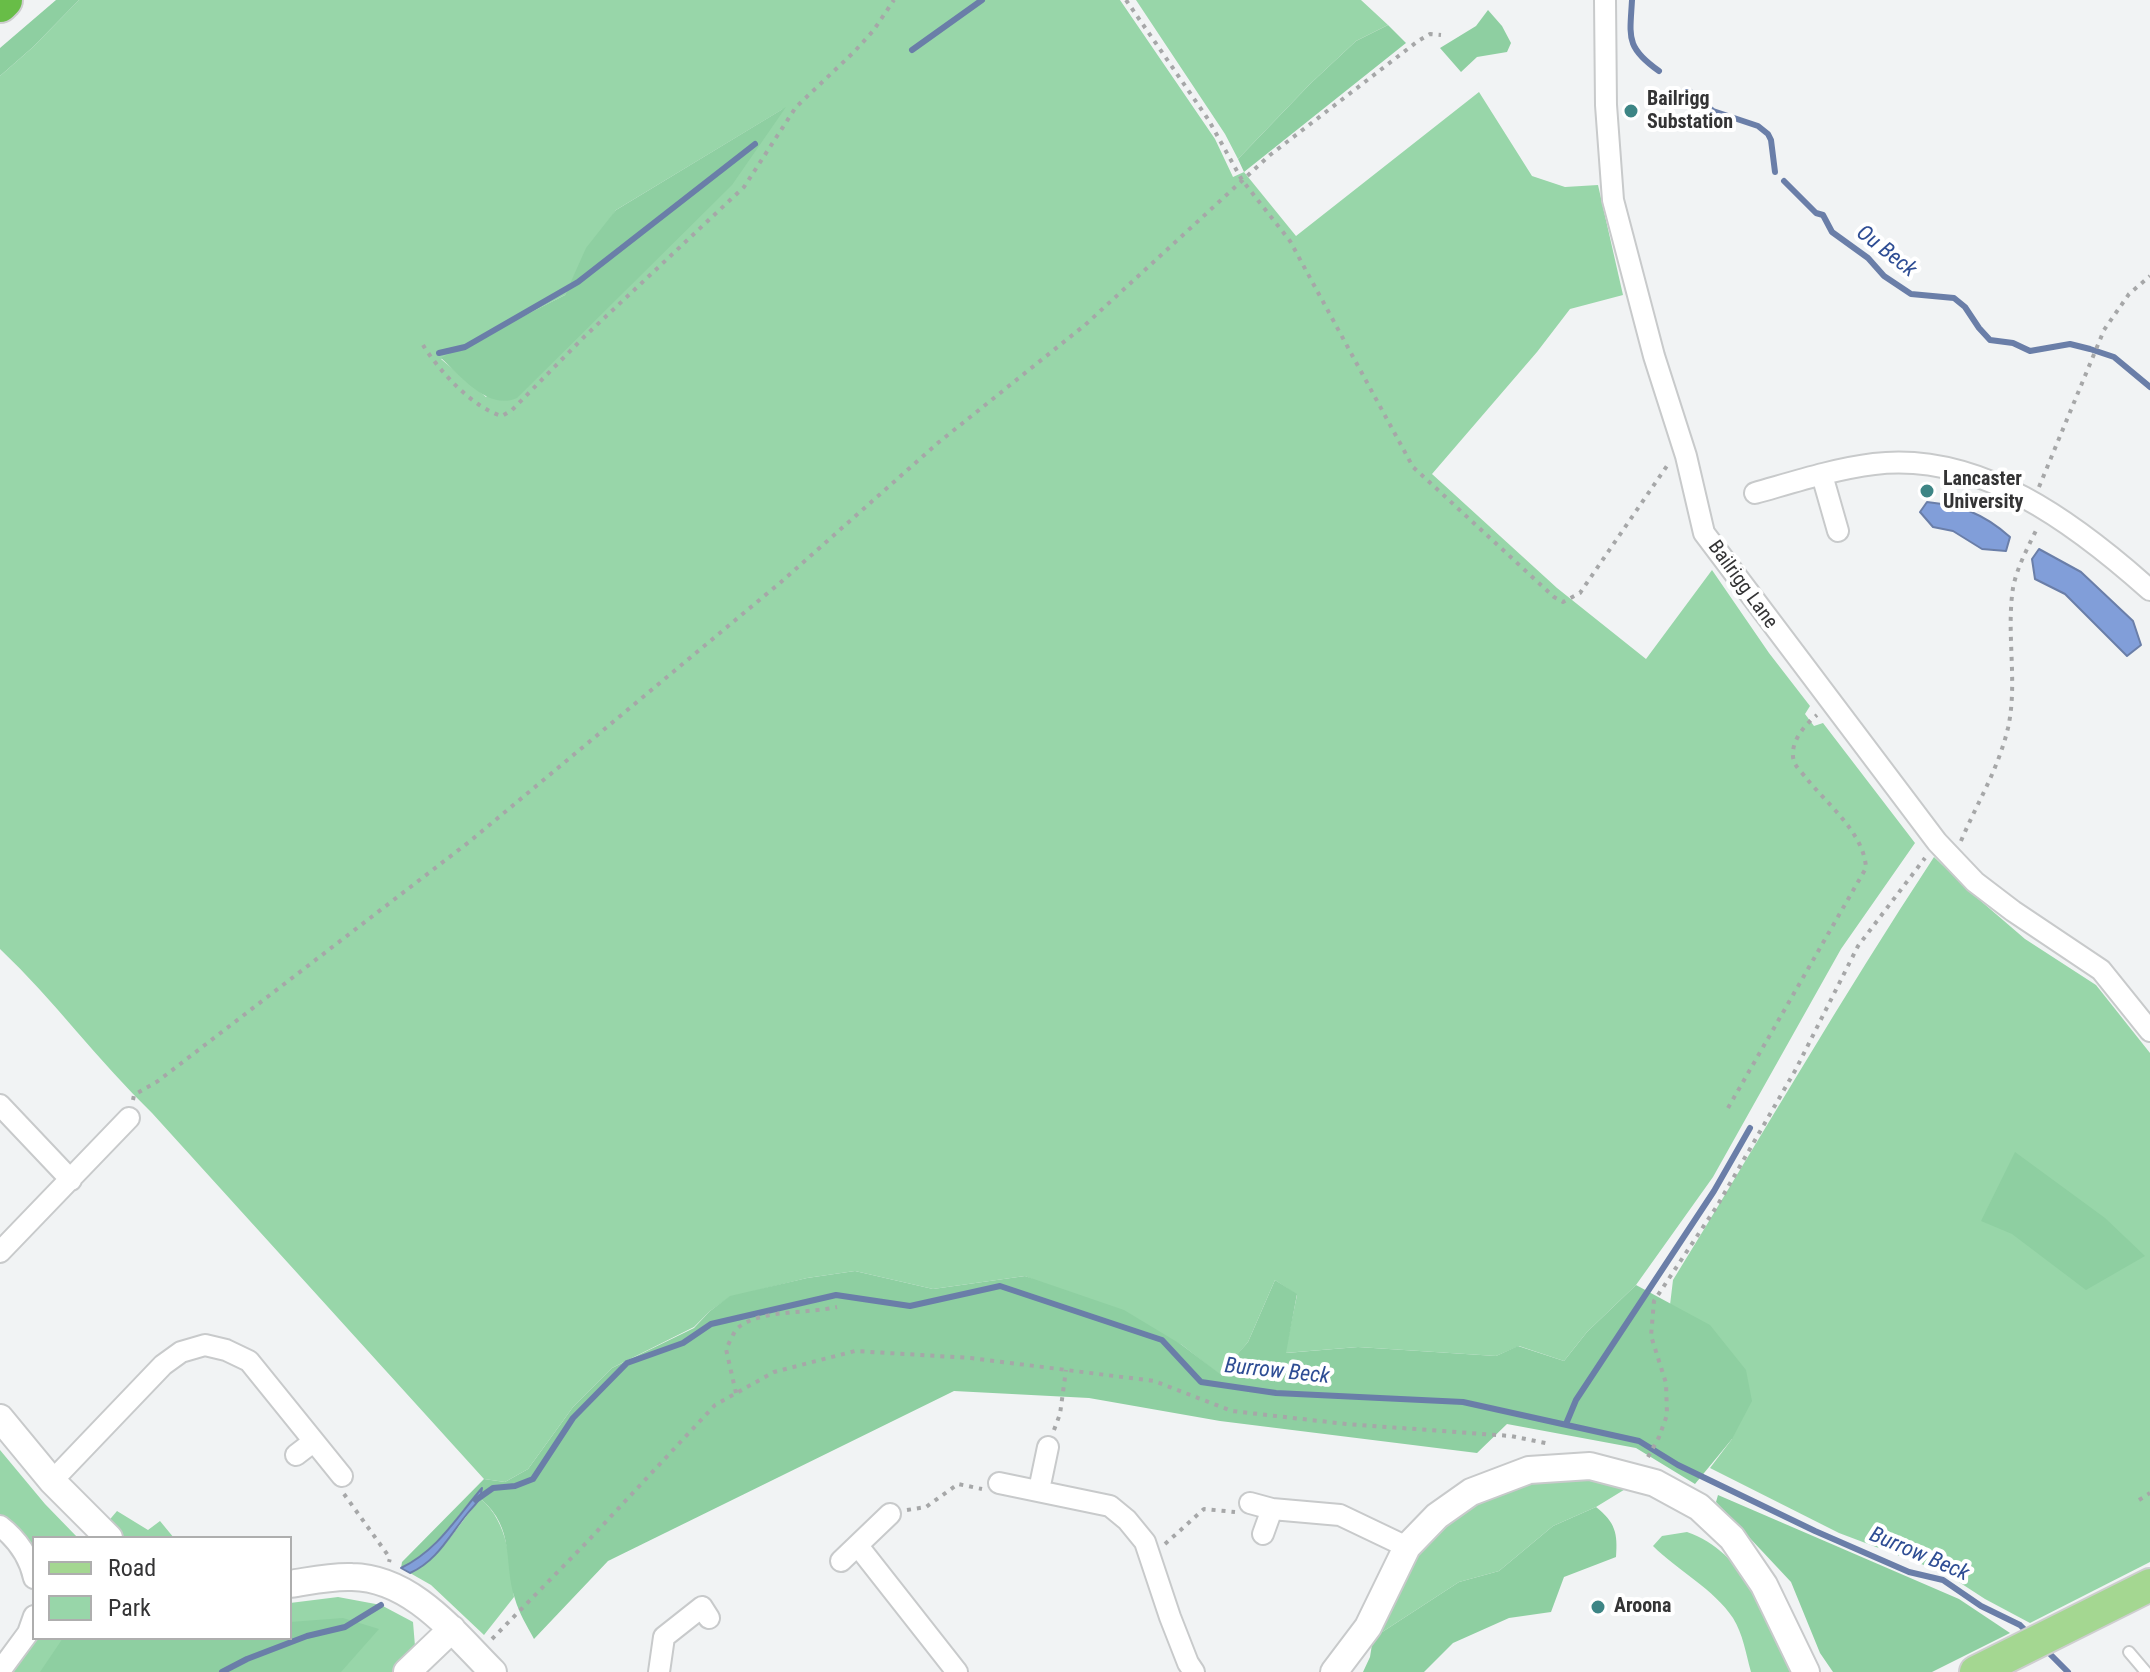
<!DOCTYPE html>
<html>
<head>
<meta charset="utf-8">
<style>
	body { margin:0 }
	#map { position:relative; width:2150px; height:1672px; overflow:hidden; background:#f1f3f4; font-family:"Roboto Condensed",sans-serif }
	canvas { display:block }
	.legend { position:absolute; left:32px; top:1536px; width:260px; height:104px; box-sizing:border-box; background:#fff; border:2px solid #aeaeae; margin:0; padding:10px 14px; list-style:none; font-size:24px; color:#343435 }
	.legend li { display:flex; align-items:center; gap:16px; height:40px }
	.legend b { width:40px; border:2px solid #aeaeae }
</style>
</head>
<body>
<div id="map">
<canvas width="2150" height="1672"></canvas>
<ul class="legend">
<li><b style="height:10px;background:#a4d791"></b>Road</li>
<li><b style="height:22px;background:#98d6a9"></b>Park</li>
</ul>
</div>
<script>
const ctx = document.querySelector('canvas').getContext('2d');
ctx.lineJoin = 'round';
function fillPath(path, color) { ctx.fillStyle = color; ctx.fill(path, 'evenodd'); }
function strokePath(path, color, width, dash) { ctx.strokeStyle = color; ctx.lineWidth = width; ctx.lineCap = dash ? 'butt' : 'round'; ctx.setLineDash(dash || []); ctx.stroke(path); }
function label(font, color, halo, rows, align = 'center') {
  ctx.font = font + ' "Roboto Condensed",sans-serif'; ctx.lineWidth = 8; ctx.setLineDash([]); ctx.textBaseline = 'middle'; ctx.strokeStyle = halo; ctx.fillStyle = color; for (const [text, x, y, turn = 0] of rows) {
    ctx.save(); ctx.translate(x, y); ctx.rotate((+turn || 0) * Math.PI / 180); ctx.textAlign = isNaN(turn) ? turn : align; if (halo) ctx.strokeText(text, 0, 0); ctx.fillText(text, 0, 0); ctx.restore();
  }
}
fillPath(new Path2D(`
	M 79,0 L 1120,0 L 1215,139 L 1233,177 L 1244,172 L 1296,236 L 1479,92 L 1532,176 L 1565,187 L 1598,185 L 1623,295 L 1570,309 L 1537,352 L 1432,474 L 1557,588 L 1646,659 L 1712,570 L 1769,653 L 1810,706 L 1805,714 L 1814,726 L 1823,723 L 1915,843 L 1841,949 L 1713,1177 L 1636,1285 L 1587,1332 L 1564,1361 L 1519,1346 L 1496,1356 L 1358,1347 L 1285,1353 L 1297,1295 L 1275,1280 L 1248,1342 L 1220,1375 L 1182,1345 L 1025,1276 L 933,1289 L 855,1271 L 807,1278 L 730,1297 L 710,1311 L 694,1327 L 612,1368 L 573,1407 L 528,1469 L 505,1482 L 484,1479 L 152,1113 C 98,1061 54,1000 0,949 L 0,76 L 33,47 ZM 783,109 L 486,397 L 441,359 L 565,295 L 616,210 Z
	M 1136,0 L 1361,0 L 1388,25 L 1356,41 L 1310,84 L 1238,159 L 1225,134 Z
	M 1934,857 L 1975,896 L 2025,939 L 2096,985 L 2150,1053 L 2150,1562 L 2030,1623 L 1985,1599 L 1945,1573 L 1839,1533 L 1710,1468 L 1732,1439 L 1670,1305 L 1673,1280 C 1760,1139 1843,995 1934,857 Z
	M 0,1450 L 45,1504 L 78,1538 L 34,1538 L 34,1553 C 26,1537 15,1525 0,1514 Z
	M 1585,1480 L 1627,1488 L 1596,1507 L 1553,1526 L 1499,1571 L 1459,1582 L 1373,1638 L 1415,1555 L 1442,1527 L 1478,1503 L 1535,1482 Z
	M 481,1499 C 509,1523 510,1563 514,1597 L 484,1635 L 431,1585 L 410,1573 C 442,1558 457,1524 481,1499 Z
	M 117,1511 L 148,1530 L 160,1521 L 174,1538 L 122,1538 L 106,1524 Z
	M 1687,1532 C 1745,1551 1769,1622 1796,1672 L 1751,1672 C 1746,1654 1743,1634 1733,1618 C 1714,1589 1677,1570 1653,1546 L 1662,1536 Z
	M 338,1597 L 381,1605 L 413,1622 L 415,1646 L 394,1672 L 7,1672 L 34,1638 L 290,1638 L 290,1603 Z`), '#98d6a9');
fillPath(new Path2D(`
	M 56,0 L 79,0 L 33,47 L 0,76 L 0,48 Z
	M 1488,10 L 1502,26 L 1511,43 L 1507,52 L 1477,57 L 1461,72 L 1440,48 L 1476,26 Z
	M 1388,25 L 1406,43 L 1244,172 L 1238,159 L 1310,84 L 1356,41 Z
	M 786,107 L 732,185 L 517,398 C 488,411 461,376 441,358 L 565,295 L 586,248 L 616,210 Z
	M 2015,1152 L 2105,1218 L 2145,1256 L 2086,1290 L 2012,1234 L 1981,1221 Z
	M 855,1271 L 933,1289 L 1025,1276 L 1124,1310 L 1182,1345 L 1220,1374 L 1248,1342 L 1275,1280 L 1297,1294 L 1286,1353 L 1358,1347 L 1496,1356 L 1518,1346 L 1564,1361 L 1587,1332 L 1636,1285 L 1710,1325 L 1746,1370 L 1752,1401 L 1732,1439 L 1695,1484 L 1636,1448 L 1507,1424 L 1477,1453 L 1220,1421 L 1089,1398 L 954,1391 L 608,1561 L 534,1639 C 527,1626 519,1613 515,1599 C 503,1563 516,1529 481,1499 L 482,1489 C 451,1519 444,1548 401,1568 L 402,1562 L 484,1479 L 505,1482 L 528,1469 L 573,1407 L 612,1368 L 694,1328 L 710,1311 L 730,1296 L 807,1278 Z
	M 1718,1495 L 1959,1599 L 2010,1633 L 1932,1672 L 1833,1672 L 1820,1653 L 1791,1582 L 1716,1502 Z
	M 1596,1507 C 1615,1522 1618,1533 1616,1557 L 1564,1577 L 1551,1612 L 1509,1618 L 1453,1643 L 1424,1672 L 1363,1672 L 1370,1657 L 1373,1638 L 1459,1582 L 1499,1571 L 1553,1526 Z
	M 343,1618 L 379,1629 L 341,1672 L 40,1672 L 63,1638 L 290,1638 L 290,1622 Z`), '#8ecfa1');
const water = new Path2D(`
	M 1927,502 C 1962,506 1983,513 2010,537 L 2006,551 L 1982,549 L 1953,531 L 1933,527 L 1920,512 Z
	M 2039,549 L 2081,572 L 2133,621 L 2141,645 L 2127,656 L 2065,594 L 2035,579 L 2032,559 Z
	M 482,1488 C 481,1501 475,1504 467,1514 C 449,1536 437,1561 410,1573 L 401,1568 C 438,1550 456,1518 482,1488 Z`);
fillPath(water, '#819ed9');
strokePath(water, '#6a7ea8', 2);
strokePath(new Path2D(`
	M 1632,0 C 1630,37 1625,47 1659,71
	M 912,50 L 982,0
	M 1688,90 L 1713,111 L 1758,126 L 1768,134 L 1771,140 L 1775,172
	M 1784,181 L 1816,213 L 1823,215 L 1832,232 L 1868,258 L 1884,276 L 1911,294 L 1954,298 L 1965,307 L 1979,328 L 1990,340 L 2013,343 L 2030,351 L 2070,344 L 2090,349 L 2114,357 L 2150,387
	M 439,353 L 465,347 L 578,282 L 755,144
	M 1566,1424 L 1576,1400 L 1714,1191 L 1750,1128
	M 476,1500 L 493,1488 L 515,1486 L 533,1479 L 573,1418 L 627,1363 L 683,1343 L 711,1324 L 836,1295 L 910,1306 L 1000,1286 L 1162,1340 L 1201,1382 L 1276,1393 L 1463,1402 L 1639,1441 L 1678,1465 L 1815,1531 L 1909,1572 L 1943,1580 L 1981,1606 L 2020,1625 L 2028,1633
	M 2045,1649 L 2068,1672
	M 222,1672 L 247,1659 L 307,1636 L 345,1627 L 381,1605`), '#6a7ea8', 6);
const service = new Path2D(`
	M 2129,1652 L 2146,1672`);
const minor = new Path2D(`
	M 1605,0 L 1606,105 L 1613,200 L 1654,356 L 1686,456 L 1704,533 L 1937,842 L 1975,882 L 2013,911 L 2101,970 L 2150,1031
	M 1822,475 L 1838,531
	M 1755,493 C 1794,482 1834,469 1874,464 C 1980,451 2076,524 2150,590
	M 0,1105 L 71,1180
	M 0,1252 L 129,1118
	M 296,1455 L 313,1442
	M 52,1481 L 163,1365 L 181,1352 L 205,1345 L 226,1350 L 249,1361 L 342,1476
	M 999,1483 L 1110,1506 L 1127,1520 L 1145,1542 L 1170,1617 L 1188,1663 L 1194,1672
	M 1039,1490 L 1048,1447
	M 1250,1503 L 1272,1509 L 1340,1515 L 1407,1547
	M 0,1526 C 18,1540 29,1556 34,1578
	M 1263,1534 L 1272,1509
	M 858,1546 L 957,1672
	M 841,1561 L 890,1514
	M 0,1671 L 28,1633 L 34,1616
	M 659,1672 L 664,1637 L 702,1607 L 709,1618`);
const tertiary = new Path2D(`
	M 0,1418 L 52,1481 L 109,1538
	M 290,1584 C 310,1581 331,1576 352,1577 C 412,1578 454,1633 493,1672
	M 407,1672 L 452,1629
	M 1334,1672 L 1368,1627 L 1407,1547 L 1437,1516 L 1471,1492 L 1529,1470 L 1590,1466 L 1655,1483 L 1699,1507 L 1732,1538 L 1764,1585 L 1806,1672`);
const primary = new Path2D(`
	M 1976,1672 L 2150,1585`);
const motorway = new Path2D(`
	M 0,4 L 4,0`);
strokePath(service, '#c8cacb', 14);
strokePath(minor, '#c8cacb', 24);
strokePath(tertiary, '#c8cacb', 30);
strokePath(primary, '#cececf', 36);
strokePath(motorway, '#cececf', 40);
strokePath(new Path2D(`
	M 1126,0 L 1208,119 L 1242,180 L 1290,241 L 1413,467 L 1554,597 L 1563,602 L 1580,593 L 1669,463
	M 423,345 C 439,371 473,408 502,416 L 512,410 L 584,337 L 744,187 L 796,107 L 854,52 L 873,31 L 894,0
	M 2039,487 L 2104,330 L 2129,294 L 2150,276
	M 1961,841 C 1977,803 1998,770 2008,728 C 2018,683 2006,634 2013,588 C 2017,566 2030,544 2038,526
	M 133,1100 L 134,1095 L 158,1081 L 469,842 L 781,582 L 939,442 L 1085,325 L 1270,155 L 1418,41 L 1430,34 L 1441,35
	M 1728,1108 L 1866,868 C 1864,833 1828,805 1807,779 C 1804,775 1798,769 1795,764 C 1787,746 1803,726 1817,715
	M 736,1393 L 726,1349 C 730,1342 733,1332 739,1327 C 762,1309 808,1314 837,1307
	M 1054,1430 L 1060,1414 L 1066,1370
	M 1648,1457 L 1659,1437 L 1667,1415 L 1666,1383 L 1651,1336 L 1654,1301 L 1717,1206 L 1796,1069 L 1858,946 L 1925,858
	M 344,1494 L 390,1558 L 389,1562
	M 2139,1500 L 2150,1493
	M 907,1510 L 926,1507 L 958,1484 L 982,1489
	M 1165,1544 L 1204,1509 L 1235,1512
	M 492,1639 L 587,1542 L 715,1405 L 774,1372 L 855,1351 L 971,1358 L 1154,1381 L 1232,1411 L 1346,1424 L 1511,1436 L 1550,1444`), '#a6a7a8', 4, [4, 6]);
strokePath(service, '#fff', 10);
strokePath(minor, '#fff', 20);
strokePath(tertiary, '#fff', 26);
strokePath(primary, '#a4d791', 32);
strokePath(motorway, '#68bd47', 36);
for (const [x, y, r, color] of [
	[1631,111,8,"#3d8585"],
	[1927,491,8,"#3d8585"],
	[1598,1607,8,"#3d8585"]
]) { const dot = new Path2D(); dot.arc(x, y, r, 0, 2 * Math.PI); ctx.fillStyle = color; ctx.fill(dot); strokePath(dot, '#fff', 3); }
label('bold 20px', '#343435', '#fff', [
	["Bailrigg",1647,100],
	["Substation",1647,123],
	["Lancaster",1943,480],
	["University",1943,503],
	["Aroona",1614,1607]
], 'left');
label('20px', '#343435', '#fff', [
	["Bailrigg Lane",1742,585,54]
]);
label('italic 22px', '#2e4d94', '#fff', [
	["Ou Beck",1886,252,38],
	["Burrow Beck",1277,1372,6],
	["Burrow Beck",1919,1555,23]
]);
</script>
</body>
</html>
